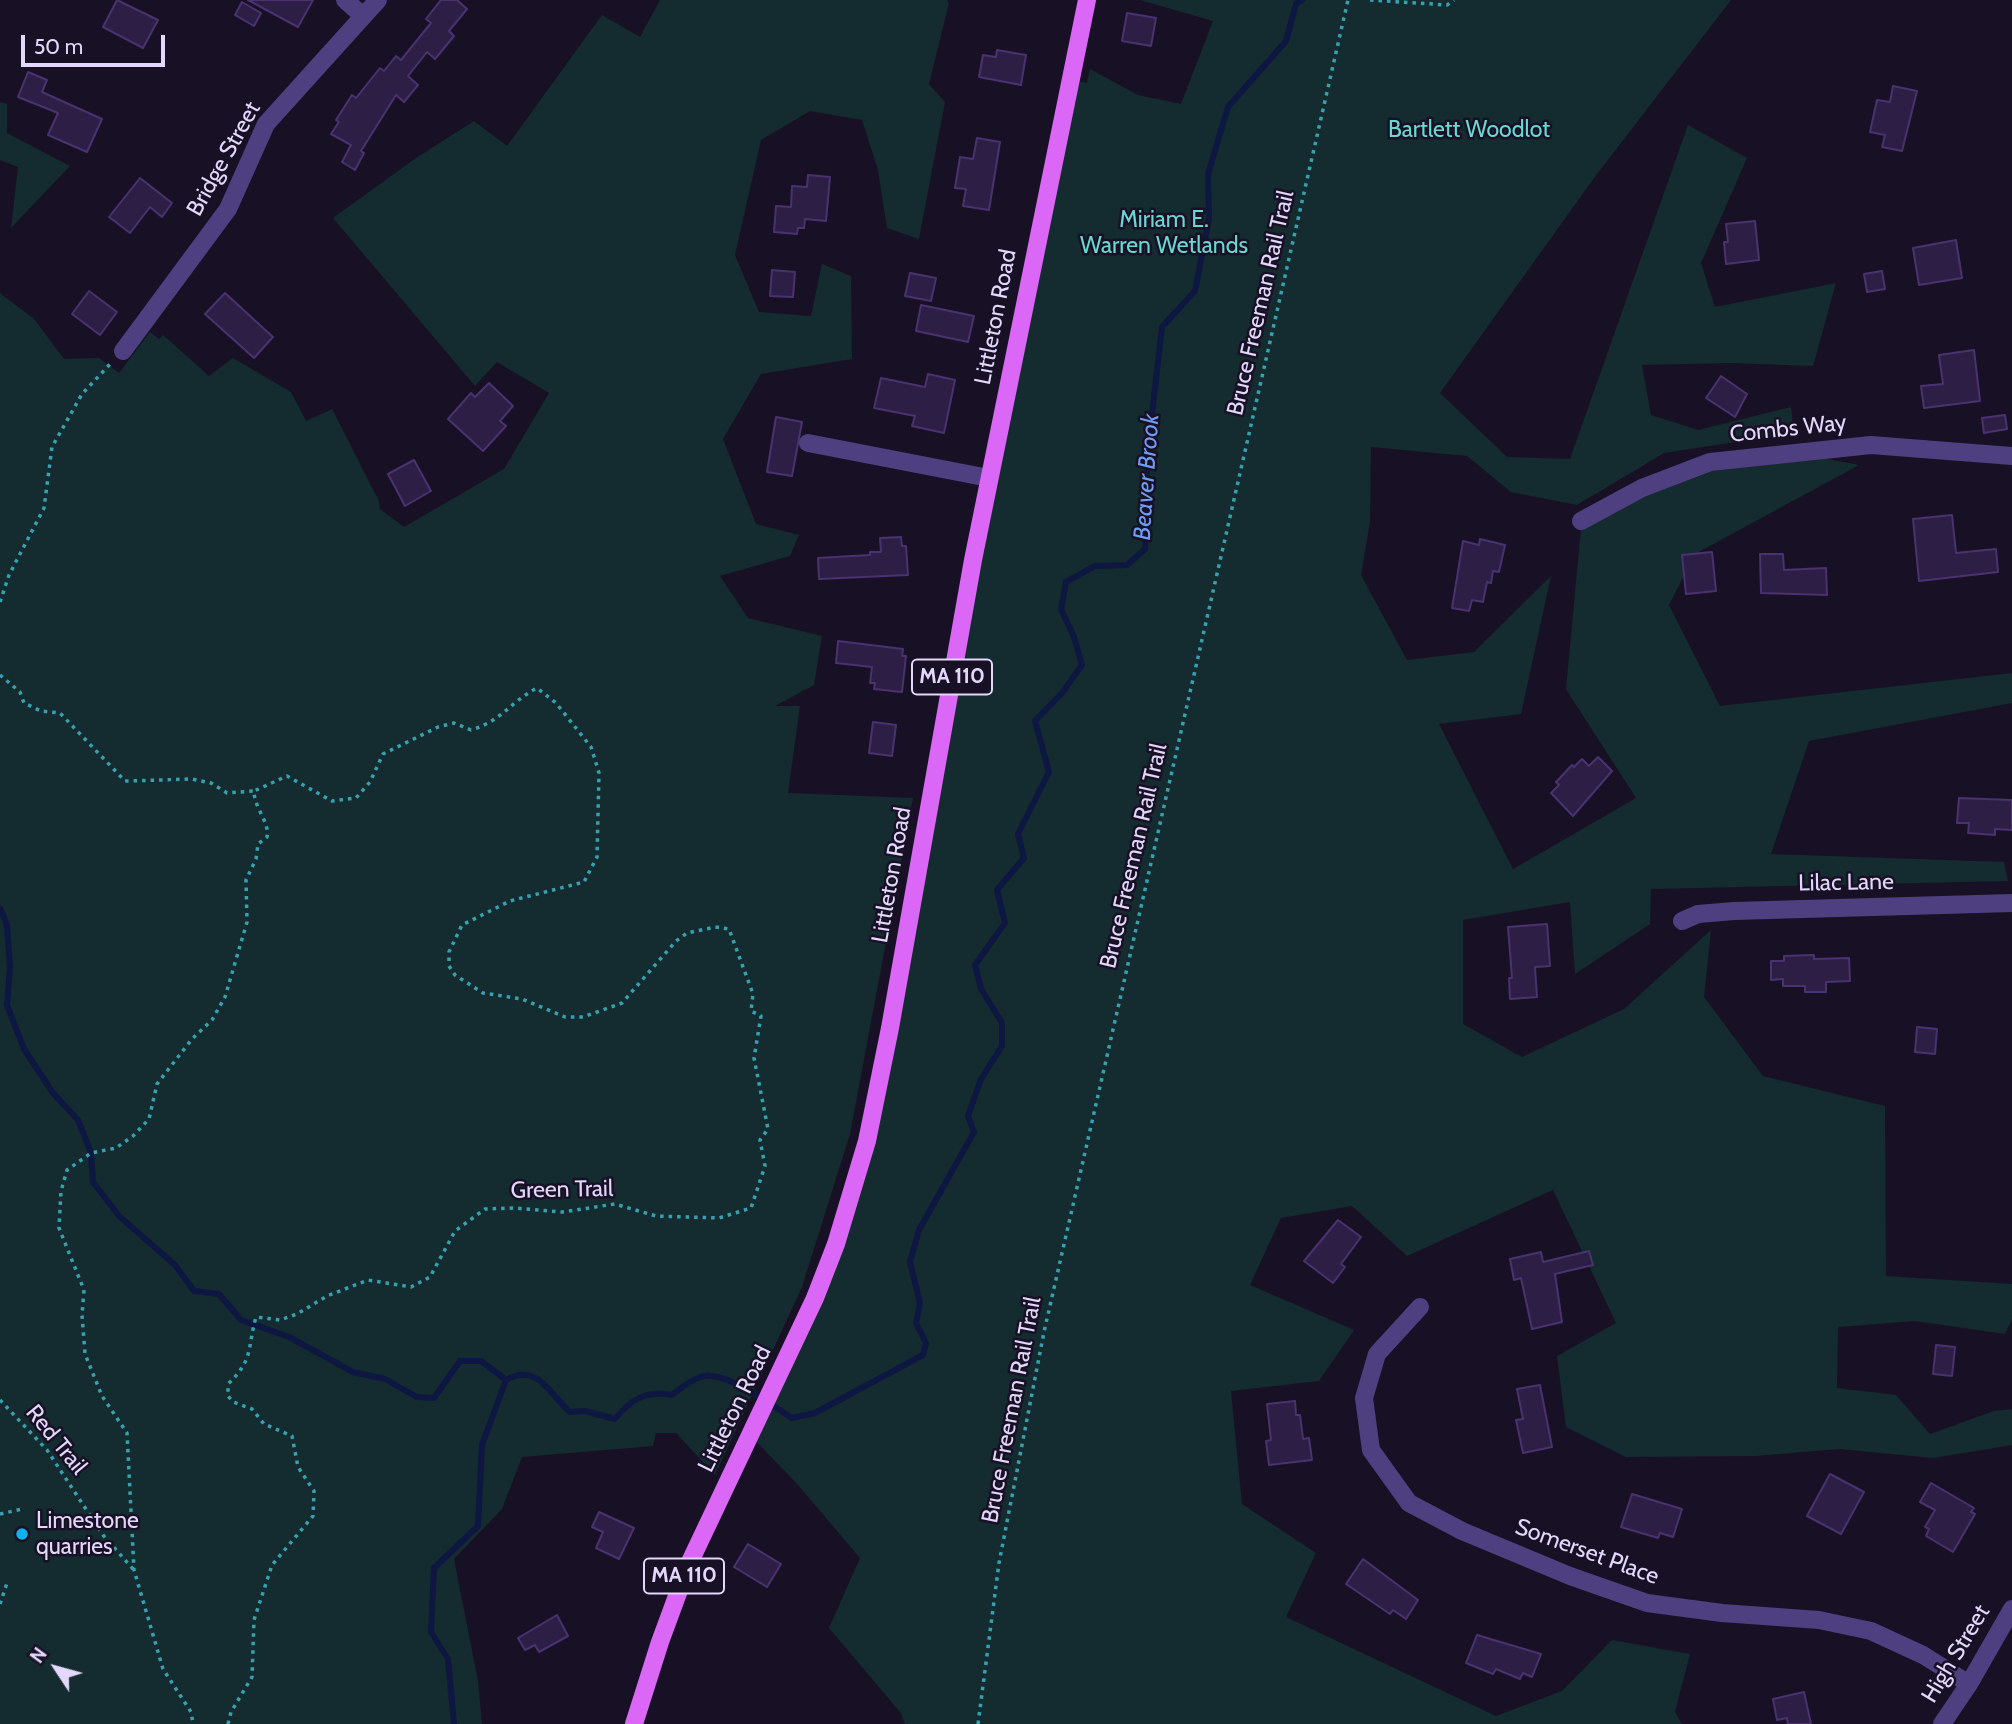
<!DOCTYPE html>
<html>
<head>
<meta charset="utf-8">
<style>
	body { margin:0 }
	#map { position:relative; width:2012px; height:1724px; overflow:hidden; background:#181125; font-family:Cabin,sans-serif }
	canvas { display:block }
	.north { position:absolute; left:21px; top:1633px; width:70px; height:70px; -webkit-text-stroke:5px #181125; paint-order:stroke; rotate:306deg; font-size:19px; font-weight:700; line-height:28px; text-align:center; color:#e3d8fc }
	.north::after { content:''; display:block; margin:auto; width:24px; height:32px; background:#e3d8fc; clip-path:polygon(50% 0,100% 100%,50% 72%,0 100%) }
	.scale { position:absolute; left:21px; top:35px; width:144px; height:32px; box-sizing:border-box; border:4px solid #e3d8fc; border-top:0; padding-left:9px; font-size:21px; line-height:24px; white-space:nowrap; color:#e3d8fc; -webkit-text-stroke:5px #181125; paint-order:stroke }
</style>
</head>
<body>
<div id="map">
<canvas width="2012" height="1724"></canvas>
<div class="north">N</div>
<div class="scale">50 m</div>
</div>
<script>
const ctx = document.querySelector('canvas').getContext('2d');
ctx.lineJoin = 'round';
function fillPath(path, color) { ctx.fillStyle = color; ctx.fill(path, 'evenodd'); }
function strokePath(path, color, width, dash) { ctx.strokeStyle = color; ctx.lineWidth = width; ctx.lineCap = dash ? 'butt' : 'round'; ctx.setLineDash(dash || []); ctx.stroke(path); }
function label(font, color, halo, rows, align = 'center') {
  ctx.font = font + ' Cabin,sans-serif'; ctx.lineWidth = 5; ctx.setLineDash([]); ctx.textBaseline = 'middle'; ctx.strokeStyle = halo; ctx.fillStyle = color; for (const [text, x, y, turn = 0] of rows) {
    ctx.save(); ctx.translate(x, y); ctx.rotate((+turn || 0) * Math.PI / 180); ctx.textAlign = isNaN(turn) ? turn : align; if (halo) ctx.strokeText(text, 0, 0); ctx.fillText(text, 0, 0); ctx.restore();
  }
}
fillPath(new Path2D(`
	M 660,0 L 947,0 L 949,3 L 929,84 L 945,102 L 919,239 L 887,228 L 878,170 L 862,120 L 810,111 L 761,140 L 735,255 L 759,312 L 811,316 L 822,264 L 851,276 L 852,359 L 761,374 L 723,439 L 756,524 L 799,535 L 790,556 L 720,576 L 748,618 L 822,636 L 814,685 L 775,706 L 800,706 L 788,793 L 913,798 L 850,1134 L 802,1287 L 715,1475 L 676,1433 L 656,1433 L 653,1446 L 522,1457 L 502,1509 L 454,1559 L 478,1681 L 482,1724 L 0,1724 L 0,293 L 34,319 L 64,359 L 99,358 L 119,373 L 150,332 L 159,339 L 163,335 L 209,376 L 233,358 L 291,392 L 306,421 L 332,409 L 379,501 L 380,509 L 404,527 L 504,469 L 549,393 L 497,362 L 475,386 L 333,218 L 416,158 L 474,121 L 507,146 L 602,15 L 640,37 Z
	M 1140,0 L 1731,0 L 1594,178 L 1440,393 L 1507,457 L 1570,459 L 1688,125 L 1747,158 L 1701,263 L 1715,307 L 1836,283 L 1813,366 L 1729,363 L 1642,365 L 1651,415 L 1698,430 L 1791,407 L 1794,433 L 1664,453 L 1577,505 L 1511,492 L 1467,456 L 1371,447 L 1370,522 L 1361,575 L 1407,660 L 1474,652 L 1551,576 L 1521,714 L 1439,724 L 1513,869 L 1636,798 L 1566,689 L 1581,529 L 1710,462 L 1801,454 L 1859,465 L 1695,554 L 1669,605 L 1720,706 L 2012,673 L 2012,703 L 1809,741 L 1771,854 L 2004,862 L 2008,881 L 1651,889 L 1650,924 L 1575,974 L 1570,902 L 1463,920 L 1463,1024 L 1522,1057 L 1624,1009 L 1711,930 L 1704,997 L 1763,1076 L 1885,1106 L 1886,1276 L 2012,1284 L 2012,1319 L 2005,1334 L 1915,1321 L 1838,1327 L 1837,1388 L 1896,1395 L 1930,1434 L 1994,1411 L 2012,1409 L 2012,1445 L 1933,1458 L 1839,1449 L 1755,1456 L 1626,1457 L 1566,1427 L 1557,1356 L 1616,1323 L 1553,1190 L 1407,1256 L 1352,1206 L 1281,1218 L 1250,1285 L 1354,1330 L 1319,1381 L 1231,1391 L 1242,1504 L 1316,1553 L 1286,1617 L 1496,1716 L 1562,1691 L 1612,1640 L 1690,1654 L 1675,1712 L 1682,1724 L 905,1724 L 900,1712 L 829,1628 L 860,1558 L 798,1485 L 750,1435 L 852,1193 L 1072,80 L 1087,83 L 1090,69 L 1138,95 L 1181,104 L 1213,21 Z
	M 0,102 L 7,104 L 7,133 L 70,166 L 11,228 L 18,167 L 0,160 Z`), '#142b2f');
strokePath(new Path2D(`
	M 0,908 L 7,925 L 10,967 L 7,1005 L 24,1049 L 53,1093 L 78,1120 L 91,1153 L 93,1182 L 119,1216 L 175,1265 L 194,1291 L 219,1294 L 241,1320 L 289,1337 L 353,1372 L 385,1379 L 417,1397 L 434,1398 L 460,1361 L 481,1361 L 506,1380
	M 454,1724 L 448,1659 L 431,1632 L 434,1568 L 478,1526 L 482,1445 L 506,1380 C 538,1362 550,1395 570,1412 L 585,1411 L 615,1419 C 631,1399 647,1390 672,1395 C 682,1387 698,1374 711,1376 C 739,1379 769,1404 792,1418 L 815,1413 L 923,1355 L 926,1343 L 916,1323 L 920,1303 L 910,1262 L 919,1230 L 974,1132 L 968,1116 L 981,1079 L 1002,1046 L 1002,1023 L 981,989 L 975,965 L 1005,923 L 997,890 L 1024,858 L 1018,834 L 1049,772 L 1035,721 L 1062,693 L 1082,665 L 1074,637 L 1061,609 L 1066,582 L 1095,566 L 1127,565 L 1145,549 L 1147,458 L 1162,327 L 1195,291 L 1209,218 L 1208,174 L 1228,107 L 1286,41 L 1296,4 L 1302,0`), '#0e1741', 6);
const building = new Path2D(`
	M 117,0 L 158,20 L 143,48 L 103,27 Z
	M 248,0 L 313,0 L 298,27 Z
	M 441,0 L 457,0 L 467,9 L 449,31 L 454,36 L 435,59 L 427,52 L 408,76 L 418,85 L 404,102 L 396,95 L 361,151 L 364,153 L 355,170 L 342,162 L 351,145 L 331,134 L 339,122 L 336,120 L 352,95 L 356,98 L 380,68 L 384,71 L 396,56 L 401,60 L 431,23 L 426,19 Z
	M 242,2 L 261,13 L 254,26 L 235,15 Z
	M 1127,13 L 1156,18 L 1151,46 L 1122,41 Z
	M 997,50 L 1026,55 L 1021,85 L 979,77 L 983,55 L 996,57 Z
	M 28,72 L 47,80 L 42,92 L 102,119 L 87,152 L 48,135 L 58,113 L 18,97 Z
	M 1893,86 L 1917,91 L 1902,151 L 1882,147 L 1885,135 L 1870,132 L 1877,100 L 1890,102 Z
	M 977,138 L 1000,142 L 989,210 L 963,206 L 966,189 L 955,188 L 960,157 L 973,159 Z
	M 808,175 L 830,177 L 826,221 L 805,219 L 804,228 L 798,228 L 797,234 L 774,232 L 776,206 L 791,207 L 792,186 L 807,187 Z
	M 140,178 L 172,203 L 162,217 L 150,207 L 130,233 L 109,217 Z
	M 1755,221 L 1759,260 L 1726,264 L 1724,242 L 1728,242 L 1726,224 Z
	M 1956,240 L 1962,278 L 1919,285 L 1913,248 Z
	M 772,270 L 795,272 L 793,297 L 770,296 Z
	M 1882,271 L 1885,289 L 1867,292 L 1864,274 Z
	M 910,273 L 936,278 L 931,301 L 905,296 Z
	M 89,291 L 117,312 L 100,335 L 72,314 Z
	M 225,293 L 273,337 L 254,358 L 205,314 Z
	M 921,305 L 974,316 L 968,342 L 916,331 Z
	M 1974,350 L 1980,401 L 1924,408 L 1921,386 L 1943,384 L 1939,355 Z
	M 928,374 L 955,380 L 944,433 L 912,426 L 915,416 L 874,408 L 881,378 L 925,387 Z
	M 1721,376 L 1747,394 L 1735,417 L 1706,398 Z
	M 489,383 L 513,406 L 500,421 L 506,426 L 483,451 L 448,419 L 471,393 L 475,397 Z
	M 2005,415 L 2007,429 L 1984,433 L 1982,418 Z
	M 776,417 L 802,422 L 792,476 L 767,472 Z
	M 414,460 L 431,491 L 405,506 L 388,474 Z
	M 1952,515 L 1956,553 L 1996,549 L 1998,572 L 1919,581 L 1913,519 Z
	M 901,537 L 902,546 L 906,546 L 908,575 L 819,579 L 818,558 L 870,555 L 870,552 L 881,552 L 880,538 Z
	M 1480,539 L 1505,545 L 1499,572 L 1493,571 L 1491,583 L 1487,582 L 1483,602 L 1472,600 L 1469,611 L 1452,608 L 1463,541 L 1479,545 Z
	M 1712,552 L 1716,591 L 1686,594 L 1682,555 Z
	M 1760,554 L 1783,554 L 1784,570 L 1826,568 L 1827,595 L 1761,593 Z
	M 838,641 L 903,649 L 902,656 L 906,656 L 902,692 L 874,689 L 875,683 L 870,683 L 872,667 L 836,663 Z
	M 873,722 L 896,725 L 892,756 L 869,753 Z
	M 1598,757 L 1612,771 L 1573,816 L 1551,793 L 1559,785 L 1556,782 L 1572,765 L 1574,767 L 1582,759 L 1589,766 Z
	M 1959,798 L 2012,800 L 2012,830 L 1995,829 L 1995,835 L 1968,833 L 1969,823 L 1957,823 Z
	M 1547,924 L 1550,966 L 1535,967 L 1537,997 L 1510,999 L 1509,978 L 1512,978 L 1508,927 Z
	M 1814,955 L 1814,959 L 1849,958 L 1850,981 L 1826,982 L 1826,992 L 1805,992 L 1805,986 L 1783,986 L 1783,979 L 1771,980 L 1771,961 L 1784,961 L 1784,956 Z
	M 1917,1027 L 1937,1029 L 1935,1054 L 1915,1052 Z
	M 1338,1220 L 1361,1237 L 1341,1264 L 1345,1267 L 1333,1283 L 1304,1261 Z
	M 1589,1251 L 1593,1265 L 1555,1274 L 1562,1322 L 1532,1329 L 1521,1278 L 1514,1280 L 1510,1259 L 1541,1252 L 1543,1262 Z
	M 1936,1345 L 1955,1347 L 1952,1376 L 1933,1374 Z
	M 1540,1385 L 1552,1447 L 1523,1453 L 1516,1420 L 1523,1419 L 1517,1389 Z
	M 1295,1401 L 1296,1415 L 1300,1415 L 1303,1439 L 1309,1438 L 1312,1460 L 1269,1465 L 1266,1441 L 1271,1440 L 1267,1404 Z
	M 1830,1474 L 1864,1492 L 1841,1534 L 1807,1516 Z
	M 1931,1483 L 1974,1508 L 1971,1512 L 1975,1514 L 1953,1552 L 1926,1536 L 1929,1529 L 1925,1527 L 1935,1510 L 1920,1502 Z
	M 1632,1494 L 1682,1509 L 1673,1537 L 1660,1533 L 1658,1538 L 1621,1527 Z
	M 599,1512 L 634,1528 L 619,1559 L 596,1548 L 603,1532 L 592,1527 Z
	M 748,1544 L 781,1564 L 767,1587 L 734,1567 Z
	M 1363,1559 L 1418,1600 L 1406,1619 L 1393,1610 L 1390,1614 L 1346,1584 Z
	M 557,1615 L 568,1636 L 539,1652 L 535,1645 L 525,1650 L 518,1638 Z
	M 1477,1635 L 1541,1654 L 1532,1677 L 1523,1673 L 1520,1679 L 1496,1669 L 1493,1674 L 1466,1663 Z
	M 1804,1692 L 1811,1724 L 1788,1724 L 1787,1718 L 1777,1720 L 1773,1699 Z`);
fillPath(building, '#2d1e45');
strokePath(building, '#49326f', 2);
strokePath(new Path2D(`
	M 1370,0 L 1447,5 L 1454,0
	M 0,602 L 9,575 L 44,508 L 52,447 L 82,394 L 112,362
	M 0,675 L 20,692 L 24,703 L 41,711 L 60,713 L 125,781 L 192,779 L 211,783 L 227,793 L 254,791 C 254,808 270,822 267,837 L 258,844 L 256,859 L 246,880 L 247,922 L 225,997 L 212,1020 L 192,1039 L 157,1084 L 149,1119 L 133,1136 L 116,1148 L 91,1153 L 67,1170 L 61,1191 L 59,1228 L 84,1290 L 82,1315 L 85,1354 L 102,1396 L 127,1433 L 134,1570 L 163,1669 L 191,1712 L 193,1724
	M 0,1400 L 47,1450 L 103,1535 L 133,1569
	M 0,1514 L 22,1509
	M 0,1604 L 8,1580
	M 228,1724 L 231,1712 L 252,1677 L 254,1620 L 272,1565 L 313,1516 L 314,1491 L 298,1467 L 292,1436 L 264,1424 L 252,1409 L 233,1402 L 228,1396 L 228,1384 C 254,1359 247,1349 256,1317 L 280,1320 L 297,1314 L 327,1296 L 368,1280 L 411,1287 L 430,1277 L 455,1231 L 485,1209 L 514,1208 L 562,1212 L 615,1204 L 656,1216 L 719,1218 L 751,1208 L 765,1166 L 760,1140 L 768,1129 L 754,1058 L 761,1016 L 751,1011 L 753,994 L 729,929 L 715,927 L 687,933 L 676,941 L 622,1003 L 583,1017 L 565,1017 L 522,999 L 483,993 L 455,975 L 449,966 L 449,952 L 462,925 L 510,901 L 584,882 L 597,857 L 599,773 L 591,747 L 556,703 L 537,688 C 509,703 503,720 471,730 L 454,723 L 438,727 L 383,754 L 370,782 L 356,798 L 332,801 L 287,776 L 254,791
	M 978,1724 L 999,1563 L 1044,1332 L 1348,0`), '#38a1b0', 3.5, [3.5, 5]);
strokePath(new Path2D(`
	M 345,0 L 362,15
	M 123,351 L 228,209 L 266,124 L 378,0
	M 808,443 L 989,478
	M 1581,521 L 1642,488 L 1710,462 L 1871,445 L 2012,456
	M 1682,921 L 1698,914 L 1734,911 L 2012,903
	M 1420,1307 L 1377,1354 L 1364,1398 L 1371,1450 L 1409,1503 L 1462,1531 L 1570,1576 L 1647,1603 L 1722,1613 L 1819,1620 L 1871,1631 L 1923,1655 L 1969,1684
	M 1942,1724 L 1969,1684 L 2012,1609`), '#4e3f81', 18);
strokePath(new Path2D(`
	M 634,1724 L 660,1642 L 688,1566 L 815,1298 L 836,1244 L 867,1141 L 890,1028 L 973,560 L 1087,0`), '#da67f5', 18);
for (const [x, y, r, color] of [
	[22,1534,7,"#11afef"]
]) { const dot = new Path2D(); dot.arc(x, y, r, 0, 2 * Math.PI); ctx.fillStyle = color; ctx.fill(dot); strokePath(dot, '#181125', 2.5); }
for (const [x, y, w] of [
	[952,677,80],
	[684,1576,80]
]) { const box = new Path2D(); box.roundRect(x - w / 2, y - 17.5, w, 35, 5); ctx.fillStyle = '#181125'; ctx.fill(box); strokePath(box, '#e3d8fc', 2); }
label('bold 21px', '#e3d8fc', null, [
	["MA 110",952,677],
	["MA 110",684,1576]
]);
label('23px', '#68d8d1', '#181125', [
	["Bartlett Woodlot",1469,130],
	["Miriam E.",1164,220],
	["Warren Wetlands",1164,246]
]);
label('23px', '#e3d8fc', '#181125', [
	["Bridge Street",224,159,-61],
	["Bruce Freeman Rail Trail",1261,303,-77],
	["Littleton Road",996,317,-79],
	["Combs Way",1788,429,-6],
	["Bruce Freeman Rail Trail",1134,856,-77],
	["Littleton Road",892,875,-80],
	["Lilac Lane",1846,883,-1],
	["Green Trail",562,1190,-1],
	["Littleton Road",735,1409,-64],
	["Bruce Freeman Rail Trail",1012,1410,-79],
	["Red Trail",56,1440,51],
	["Somerset Place",1587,1552,20],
	["High Street",1956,1654,-59]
]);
label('23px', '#e3d8fc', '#181125', [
	["Limestone",36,1521],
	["quarries",36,1547]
], 'left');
label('italic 24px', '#6d9df5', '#181125', [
	["Beaver Brook",1147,477,-86]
]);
</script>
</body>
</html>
